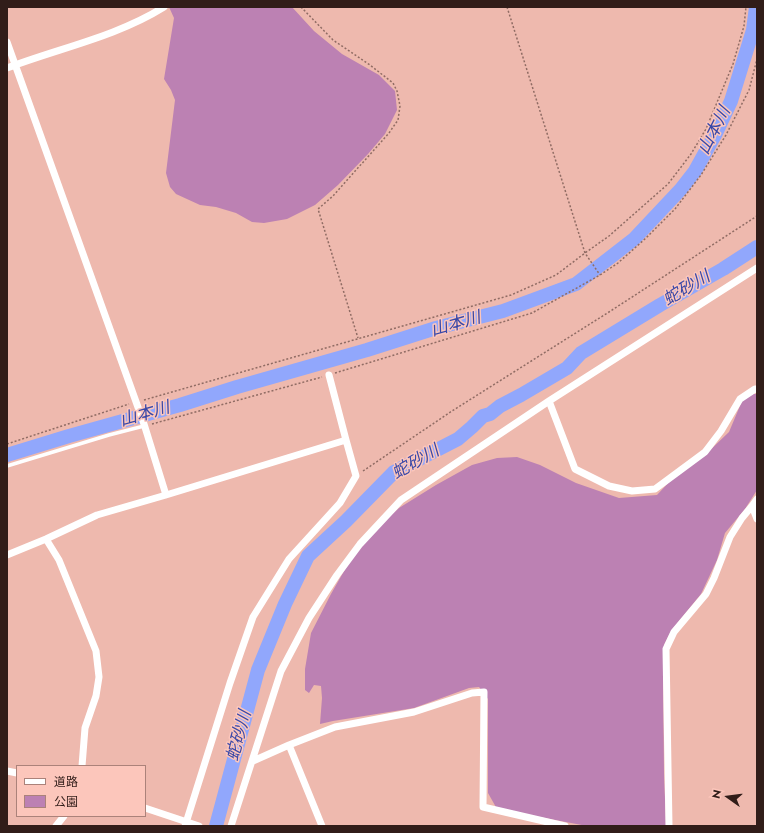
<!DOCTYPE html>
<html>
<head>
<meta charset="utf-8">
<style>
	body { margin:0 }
	#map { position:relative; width:764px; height:833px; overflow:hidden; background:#eeb9ae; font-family:Jost,"Noto Sans JP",sans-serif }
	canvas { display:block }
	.frame { position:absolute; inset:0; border:8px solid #311d19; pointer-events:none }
	.legend { position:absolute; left:16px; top:765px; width:130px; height:52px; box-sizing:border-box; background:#fcc6bb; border:1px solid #ab827a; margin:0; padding:5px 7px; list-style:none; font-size:12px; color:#311d19 }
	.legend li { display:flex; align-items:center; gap:8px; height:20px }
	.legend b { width:20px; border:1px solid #ab827a }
	.north { position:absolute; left:708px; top:777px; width:40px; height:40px; -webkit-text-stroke:3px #fcc6bb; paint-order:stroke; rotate:284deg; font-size:11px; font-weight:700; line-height:16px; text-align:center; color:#311d19 }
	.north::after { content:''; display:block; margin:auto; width:14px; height:18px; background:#311d19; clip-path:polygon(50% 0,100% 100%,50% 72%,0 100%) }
</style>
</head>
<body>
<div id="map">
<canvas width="764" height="833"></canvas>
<div class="frame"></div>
<ul class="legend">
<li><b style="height:5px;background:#fff"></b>道路</li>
<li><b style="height:11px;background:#bc81b3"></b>公園</li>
</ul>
<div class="north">N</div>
</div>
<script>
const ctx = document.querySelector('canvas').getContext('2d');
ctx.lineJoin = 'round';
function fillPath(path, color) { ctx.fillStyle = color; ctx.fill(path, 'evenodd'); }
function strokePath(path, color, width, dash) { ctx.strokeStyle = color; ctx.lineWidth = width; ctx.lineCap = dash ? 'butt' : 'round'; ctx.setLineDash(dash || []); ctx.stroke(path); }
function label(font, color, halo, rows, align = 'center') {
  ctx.font = font + ' Jost,"Noto Sans JP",sans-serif'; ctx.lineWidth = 3; ctx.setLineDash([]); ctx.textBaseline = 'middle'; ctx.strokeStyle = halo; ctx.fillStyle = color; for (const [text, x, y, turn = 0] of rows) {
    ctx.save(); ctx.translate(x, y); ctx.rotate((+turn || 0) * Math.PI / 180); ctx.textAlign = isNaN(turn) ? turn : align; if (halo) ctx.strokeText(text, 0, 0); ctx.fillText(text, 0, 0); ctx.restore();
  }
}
fillPath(new Path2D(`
	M 169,7 L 292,7 L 314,31 L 342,54 L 379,75 L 395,91 L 397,110 L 385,134 L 368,154 L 338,185 L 315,205 L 287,219 L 264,223 L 252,222 L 236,213 L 216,207 L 200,205 L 176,194 L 170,187 L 166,173 L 175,100 L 171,90 L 164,79 L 174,18 Z
	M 753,394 L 757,394 L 757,490 L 745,509 L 725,533 L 717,560 L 701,594 L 671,631 L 664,645 L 663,670 L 664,773 L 666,826 L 587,826 L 497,809 L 488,793 L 488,699 L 479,687 L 469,688 L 414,708 L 333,721 L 320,724 L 322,698 L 321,686 L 314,685 L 309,693 L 305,690 L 305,669 L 311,633 L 331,594 L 360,543 L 399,508 L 436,485 L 472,465 L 497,458 L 517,457 L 540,465 L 576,483 L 619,498 L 657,495 L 671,480 L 705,455 L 729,432 L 742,401 Z`), '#bc81b3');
strokePath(new Path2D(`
	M 7,455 L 69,436 L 180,405 L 237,387 L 367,350 L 436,328 L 503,311 L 576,284 L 634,239 L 681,189 L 695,171 L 716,133 L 731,101 L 753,30 L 756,7
	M 216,826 L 258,670 L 285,604 L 308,556 L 346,521 L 394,472 L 458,439 L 472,427 L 483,416 L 490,414 L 500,406 L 521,395 L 567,368 L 581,353 L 660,305 L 723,269 L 757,247`), '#91a7fc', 14);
strokePath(new Path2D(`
	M 301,7 L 333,40 L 370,65 L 393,83 L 397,91 L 400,106 L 398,120 L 389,133 L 333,196 L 318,209 L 358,338
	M 507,7 L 585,253 L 600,275
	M 335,373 L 532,313 L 600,275 L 618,263 L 646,238 L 675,209 L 701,175 L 726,135 L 749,90 L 757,59
	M 144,400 L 511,295 L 556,275 L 585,253 L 609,236 L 668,184 L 691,154 L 706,129 L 733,64 L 744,26 L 746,7
	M 152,424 L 322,377
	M 7,444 L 129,404
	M 363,471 L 452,411 L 609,312 L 757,216`), '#906c64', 1.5, [2, 2]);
strokePath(new Path2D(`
	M 7,466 L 109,435 L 144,426`), '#fff', 3.5);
strokePath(new Path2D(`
	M 7,42 L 144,424 L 166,495
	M 7,68 C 59,48 116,37 164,7
	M 549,401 L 575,469 L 609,486 L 632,491 L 655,489 L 705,452 L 721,431 L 740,399 L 755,389 L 757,389
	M 752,506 L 757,519
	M 46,539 L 59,560 L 96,651 L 99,677 L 96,696 L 85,728 L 82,766
	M 7,555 L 46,539 L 97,515 L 166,495 L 346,440
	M 289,745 L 322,826
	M 253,761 L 289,745 L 335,727 L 414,712 L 472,693 L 484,692 L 483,807 L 565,826
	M 7,771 L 17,773
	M 145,808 L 199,826
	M 56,826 L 64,816
	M 185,826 L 230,683 L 253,617 L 289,559 L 340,503 L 356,476 L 346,440 L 329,375
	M 231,826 L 281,671 L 309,618 L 337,575 L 360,544 L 401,500 L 549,401 L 757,268
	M 669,826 L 666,649 L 674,632 L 706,594 L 714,578 L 730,537 L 742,518 L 752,506 L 757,499`), '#fff', 7);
label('italic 17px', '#3948a8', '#fcc6bb', [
	["山本川",715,131,-63],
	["蛇砂川",687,289,-31],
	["山本川",456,325,-16],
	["山本川",145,415,-16],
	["蛇砂川",416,463,-30],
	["蛇砂川",240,736,-75]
]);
</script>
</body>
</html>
